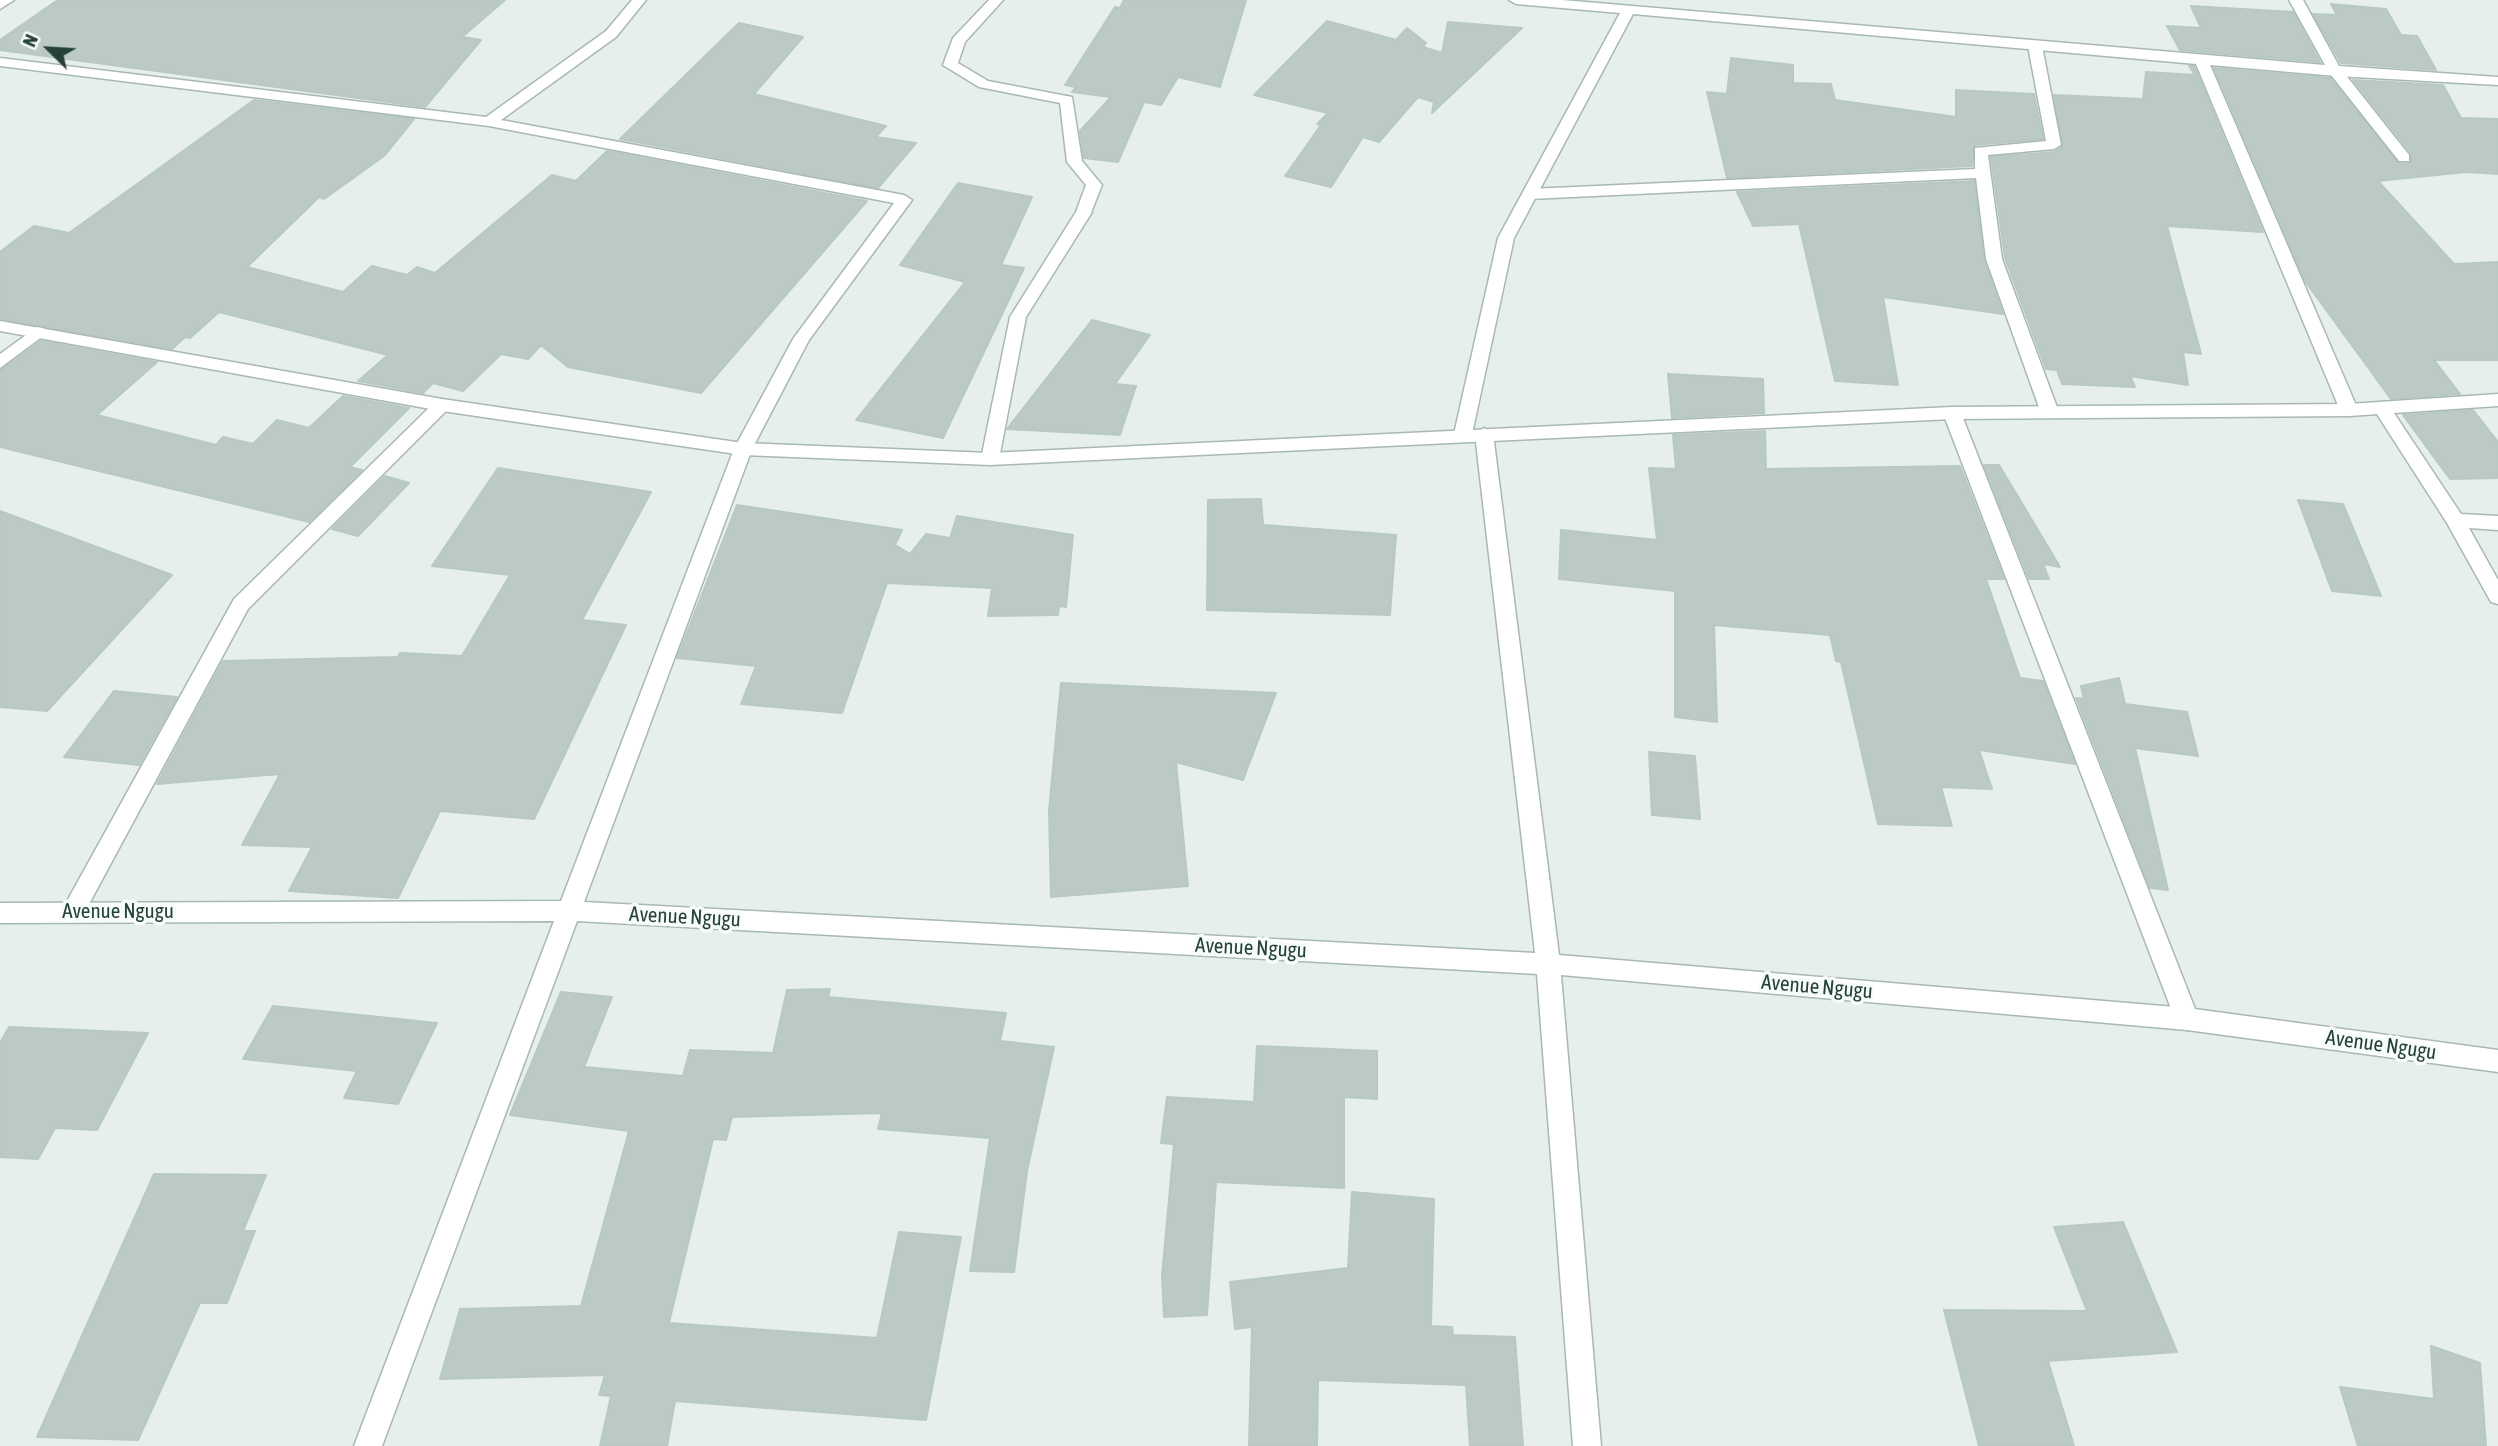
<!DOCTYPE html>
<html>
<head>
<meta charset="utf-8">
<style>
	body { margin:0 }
	#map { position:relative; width:2498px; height:1446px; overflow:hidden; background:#e6efeb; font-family:"Asap Condensed",sans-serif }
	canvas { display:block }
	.north { position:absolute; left:14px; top:14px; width:70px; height:70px; -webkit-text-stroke:5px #f7fbf9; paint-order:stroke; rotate:294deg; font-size:19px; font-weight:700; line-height:28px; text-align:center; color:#24423a }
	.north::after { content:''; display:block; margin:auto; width:24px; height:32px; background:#24423a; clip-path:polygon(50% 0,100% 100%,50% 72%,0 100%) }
</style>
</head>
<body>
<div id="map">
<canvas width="2498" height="1446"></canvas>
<div class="north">N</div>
</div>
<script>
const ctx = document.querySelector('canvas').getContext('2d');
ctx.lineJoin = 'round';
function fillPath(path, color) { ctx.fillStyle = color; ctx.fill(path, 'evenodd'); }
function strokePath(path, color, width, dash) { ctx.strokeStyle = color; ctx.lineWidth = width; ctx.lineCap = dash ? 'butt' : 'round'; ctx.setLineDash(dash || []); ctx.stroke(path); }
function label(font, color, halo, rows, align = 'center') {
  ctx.font = font + ' "Asap Condensed",sans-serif'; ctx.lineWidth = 7; ctx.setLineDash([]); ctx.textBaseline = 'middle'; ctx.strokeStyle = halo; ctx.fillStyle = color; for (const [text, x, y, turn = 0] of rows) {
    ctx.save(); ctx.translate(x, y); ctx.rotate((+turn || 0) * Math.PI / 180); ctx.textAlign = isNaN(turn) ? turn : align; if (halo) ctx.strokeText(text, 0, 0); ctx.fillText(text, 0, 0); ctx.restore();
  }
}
const building = new Path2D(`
	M 58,0 L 505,0 L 462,37 L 481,40 L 425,107 L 0,50 L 0,40 Z
	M 1124,0 L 1246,0 L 1220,87 L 1178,77 L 1161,105 L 1144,102 L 1118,162 L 1084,158 L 1080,131 L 1111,97 L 1072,92 L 1076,87 L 1065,85 L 1115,7 L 1120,8 Z
	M 2331,4 L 2386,9 L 2401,35 L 2417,36 L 2436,70 L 2341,63 L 2313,14 L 2337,15 Z
	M 2191,6 L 2293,12 L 2320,62 L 2180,50 L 2167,26 L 2201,28 Z
	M 1327,21 L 1396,40 L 1407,28 L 1426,43 L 1423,47 L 1442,53 L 1448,22 L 1522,28 L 1432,113 L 1434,102 L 1418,97 L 1379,142 L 1363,137 L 1331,187 L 1285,176 L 1321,125 L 1317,124 L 1328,113 L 1254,95 Z
	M 739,23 L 803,37 L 754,94 L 886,126 L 876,137 L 916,143 L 878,188 L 620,139 Z
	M 1731,58 L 1793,65 L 1793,83 L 1831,84 L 1835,100 L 1956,117 L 1956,90 L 2034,94 L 2043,139 L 1975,145 L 1972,166 L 1727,178 L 1707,92 L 1727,94 Z
	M 2189,66 L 2194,66 L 2263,232 L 2167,226 L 2201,354 L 2183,352 L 2188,385 L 2130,376 L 2135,387 L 2062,384 L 2057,370 L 2046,369 L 2005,258 L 1991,157 L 2054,152 L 2062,147 L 2054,95 L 2143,99 L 2146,72 L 2195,75 Z
	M 2214,68 L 2330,78 L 2399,164 L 2411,163 L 2411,153 L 2353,80 L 2443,85 L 2461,118 L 2498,119 L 2498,174 L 2466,172 L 2378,181 L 2454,264 L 2498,262 L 2498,360 L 2434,360 L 2460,394 L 2391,399 L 2305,281 Z
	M 254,100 L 414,119 L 384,156 L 324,199 L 319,197 L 247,267 L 343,292 L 372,266 L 407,275 L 417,267 L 435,273 L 552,175 L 576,181 L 607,151 L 867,201 L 701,393 L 568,367 L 541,345 L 528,359 L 501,354 L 463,391 L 433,383 L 423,393 L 358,381 L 388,355 L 219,312 L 190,338 L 185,337 L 172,349 L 0,319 L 0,252 L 34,226 L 69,233 Z
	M 1974,181 L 1984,260 L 2003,314 L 1883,297 L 1898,385 L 1835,381 L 1799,224 L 1753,226 L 1737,192 Z
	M 958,183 L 1032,197 L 1001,265 L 1024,268 L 943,438 L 856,420 L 965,282 L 900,265 Z
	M 1092,320 L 1150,335 L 1115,384 L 1136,386 L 1120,435 L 1007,429 Z
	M 41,341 L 157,362 L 97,415 L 216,445 L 223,437 L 253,444 L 277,420 L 309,428 L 343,396 L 409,408 L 350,467 L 362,470 L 309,522 L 0,447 L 0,371 Z
	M 1668,374 L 1763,379 L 1764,413 L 1672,418 Z
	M 2473,410 L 2498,442 L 2498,478 L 2450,479 L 2403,415 Z
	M 1765,431 L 1766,469 L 1960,466 L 2004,579 L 1986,579 L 2020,678 L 2043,681 L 2075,764 L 1979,750 L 1992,789 L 1941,787 L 1952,826 L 1878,824 L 1841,662 L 1836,661 L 1830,635 L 1714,625 L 1717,722 L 1675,717 L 1675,591 L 1559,579 L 1561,530 L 1657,540 L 1649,468 L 1676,469 L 1673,435 Z
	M 1984,465 L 1999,465 L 2060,567 L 2043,564 L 2049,579 L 2029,579 Z
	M 498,468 L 651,492 L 582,620 L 626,625 L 534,819 L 440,811 L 398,898 L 289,891 L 312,847 L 242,845 L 280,774 L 157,784 L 223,661 L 398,657 L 400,653 L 462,656 L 510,575 L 432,566 Z
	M 385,476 L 409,483 L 358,536 L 332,529 Z
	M 1261,499 L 1263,525 L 1396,535 L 1390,615 L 1207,610 L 1208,500 Z
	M 2298,500 L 2343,504 L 2381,596 L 2332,591 Z
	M 737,505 L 902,530 L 895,545 L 910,554 L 926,534 L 950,538 L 957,516 L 1073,535 L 1066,607 L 1059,606 L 1058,615 L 988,616 L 992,588 L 887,583 L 842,713 L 741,704 L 756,666 L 677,658 Z
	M 0,511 L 172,575 L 47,711 L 0,707 Z
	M 2119,678 L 2125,704 L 2187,712 L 2198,756 L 2135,748 L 2168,890 L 2150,888 L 2076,698 L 2084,699 L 2081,686 Z
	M 1061,683 L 1276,693 L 1243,780 L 1176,762 L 1188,886 L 1051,897 L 1049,811 Z
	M 114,691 L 177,697 L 139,765 L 64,757 Z
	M 1649,752 L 1695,756 L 1700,819 L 1652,815 Z
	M 830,989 L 828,997 L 1006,1013 L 1000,1041 L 1054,1047 L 1027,1171 L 1014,1272 L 970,1271 L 990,1138 L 878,1129 L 882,1113 L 732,1117 L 726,1140 L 713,1139 L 669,1323 L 877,1338 L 899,1232 L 961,1237 L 926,1420 L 675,1401 L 667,1446 L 600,1446 L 611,1396 L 599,1395 L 605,1375 L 440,1379 L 460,1309 L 581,1306 L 629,1131 L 510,1115 L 561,992 L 612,997 L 584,1067 L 683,1076 L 690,1050 L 773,1053 L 787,990 Z
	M 273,1006 L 437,1023 L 398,1104 L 344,1098 L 357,1071 L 243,1059 Z
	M 9,1027 L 148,1033 L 97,1130 L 55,1128 L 38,1159 L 0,1157 L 0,1043 Z
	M 1257,1046 L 1377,1051 L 1377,1099 L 1344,1097 L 1344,1188 L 1216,1182 L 1207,1315 L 1164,1317 L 1162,1276 L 1174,1144 L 1161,1143 L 1167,1097 L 1254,1102 Z
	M 154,1174 L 266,1175 L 243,1231 L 255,1231 L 227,1303 L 200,1303 L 138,1440 L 37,1437 Z
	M 1352,1192 L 1434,1199 L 1431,1326 L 1452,1327 L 1453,1335 L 1515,1337 L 1523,1446 L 1470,1446 L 1466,1385 L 1318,1380 L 1317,1446 L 1249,1446 L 1252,1327 L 1235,1329 L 1230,1282 L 1348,1268 Z
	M 2123,1222 L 2177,1352 L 2048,1361 L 2074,1446 L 1979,1446 L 1944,1310 L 2087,1311 L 2054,1227 Z
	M 2431,1346 L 2480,1363 L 2486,1446 L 2358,1446 L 2340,1387 L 2434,1399 Z`);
fillPath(building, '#bbcac4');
strokePath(building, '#b8c9c2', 2);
const service = new Path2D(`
	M 989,0 L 1003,0 L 965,42 L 958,63 L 988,81 L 1072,97 L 1082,161 L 1102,185 L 1090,215 L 1084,217 L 1076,212 L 1086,185 L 1067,162 L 1060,103 L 979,87 L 943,65 L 953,38 Z
	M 2030,43 L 2042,46 L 2061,145 L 2054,149 L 1988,155 L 2002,259 L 2058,410 L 2055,414 L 2049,416 L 2040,410 L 1986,259 L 1976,178 L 1530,199 L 1522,194 L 1530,189 L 1975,169 L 1975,148 L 2046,141 L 2028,46 Z
	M 2336,68 L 2341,69 L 2409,155 L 2409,161 L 2399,161 L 2331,75 L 2329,72 Z
	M 442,399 L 451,405 L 448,409 L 248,609 L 82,917 L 74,920 L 66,917 L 63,910 L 66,903 L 234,599 L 436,401 Z
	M 1952,407 L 1961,413 L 2199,1019 L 2196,1027 L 2187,1030 L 2178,1027 L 2175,1019 L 1943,413 Z`);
const minor = new Path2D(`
	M 0,0 L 14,0 L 0,9 Z
	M 632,0 L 646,0 L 616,37 L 501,120 L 904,195 L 912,200 L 809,340 L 752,449 L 584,902 L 1535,953 L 1475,434 L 1484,428 L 1493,434 L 1559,955 L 2187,1008 L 2498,1050 L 2498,1072 L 2187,1030 L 1561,975 L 1601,1446 L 1573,1446 L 1537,974 L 577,921 L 382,1446 L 354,1446 L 554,921 L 0,923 L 0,903 L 561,901 L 734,449 L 793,339 L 894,203 L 489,126 L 0,66 L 0,58 L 486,117 L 606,31 Z
	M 1509,0 L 1562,0 L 2325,65 L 2289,0 L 2303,0 L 2339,66 L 2498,77 L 2498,85 L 2336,76 L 2210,65 L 2358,410 L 2349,416 L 2340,410 L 2196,64 L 1633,14 L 1514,238 L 1472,434 L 1463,440 L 1454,434 L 1498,238 L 1620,13 L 1516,4 Z
	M 1084,207 L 1092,212 L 1026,317 L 999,459 L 996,463 L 984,463 L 981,459 L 1010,317 L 1076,212 Z
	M 37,327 L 43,328 L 45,332 L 43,336 L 0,368 L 0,354 Z
	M 2382,402 L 2388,404 L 2461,514 L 2498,516 L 2498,530 L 2469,528 L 2498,580 L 2498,604 L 2491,602 L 2447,523 L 2373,408 Z`);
const tertiary = new Path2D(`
	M 0,321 L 442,399 L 743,443 L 990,453 L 1952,407 L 2349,404 L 2498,394 L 2498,406 L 2349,416 L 1952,419 L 990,465 L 743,455 L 442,411 L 0,331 Z`);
strokePath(service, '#a8b8b2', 3);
strokePath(minor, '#a8b8b2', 3);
strokePath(tertiary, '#a8b8b2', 3);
fillPath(service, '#fff');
fillPath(minor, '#fff');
fillPath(tertiary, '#fff');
label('21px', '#24423a', '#f7fbf9', [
	["Avenue Ngugu",118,911],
	["Avenue Ngugu",685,917,3],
	["Avenue Ngugu",1251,948,3],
	["Avenue Ngugu",1817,987,5],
	["Avenue Ngugu",2381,1045,8]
]);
</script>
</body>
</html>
